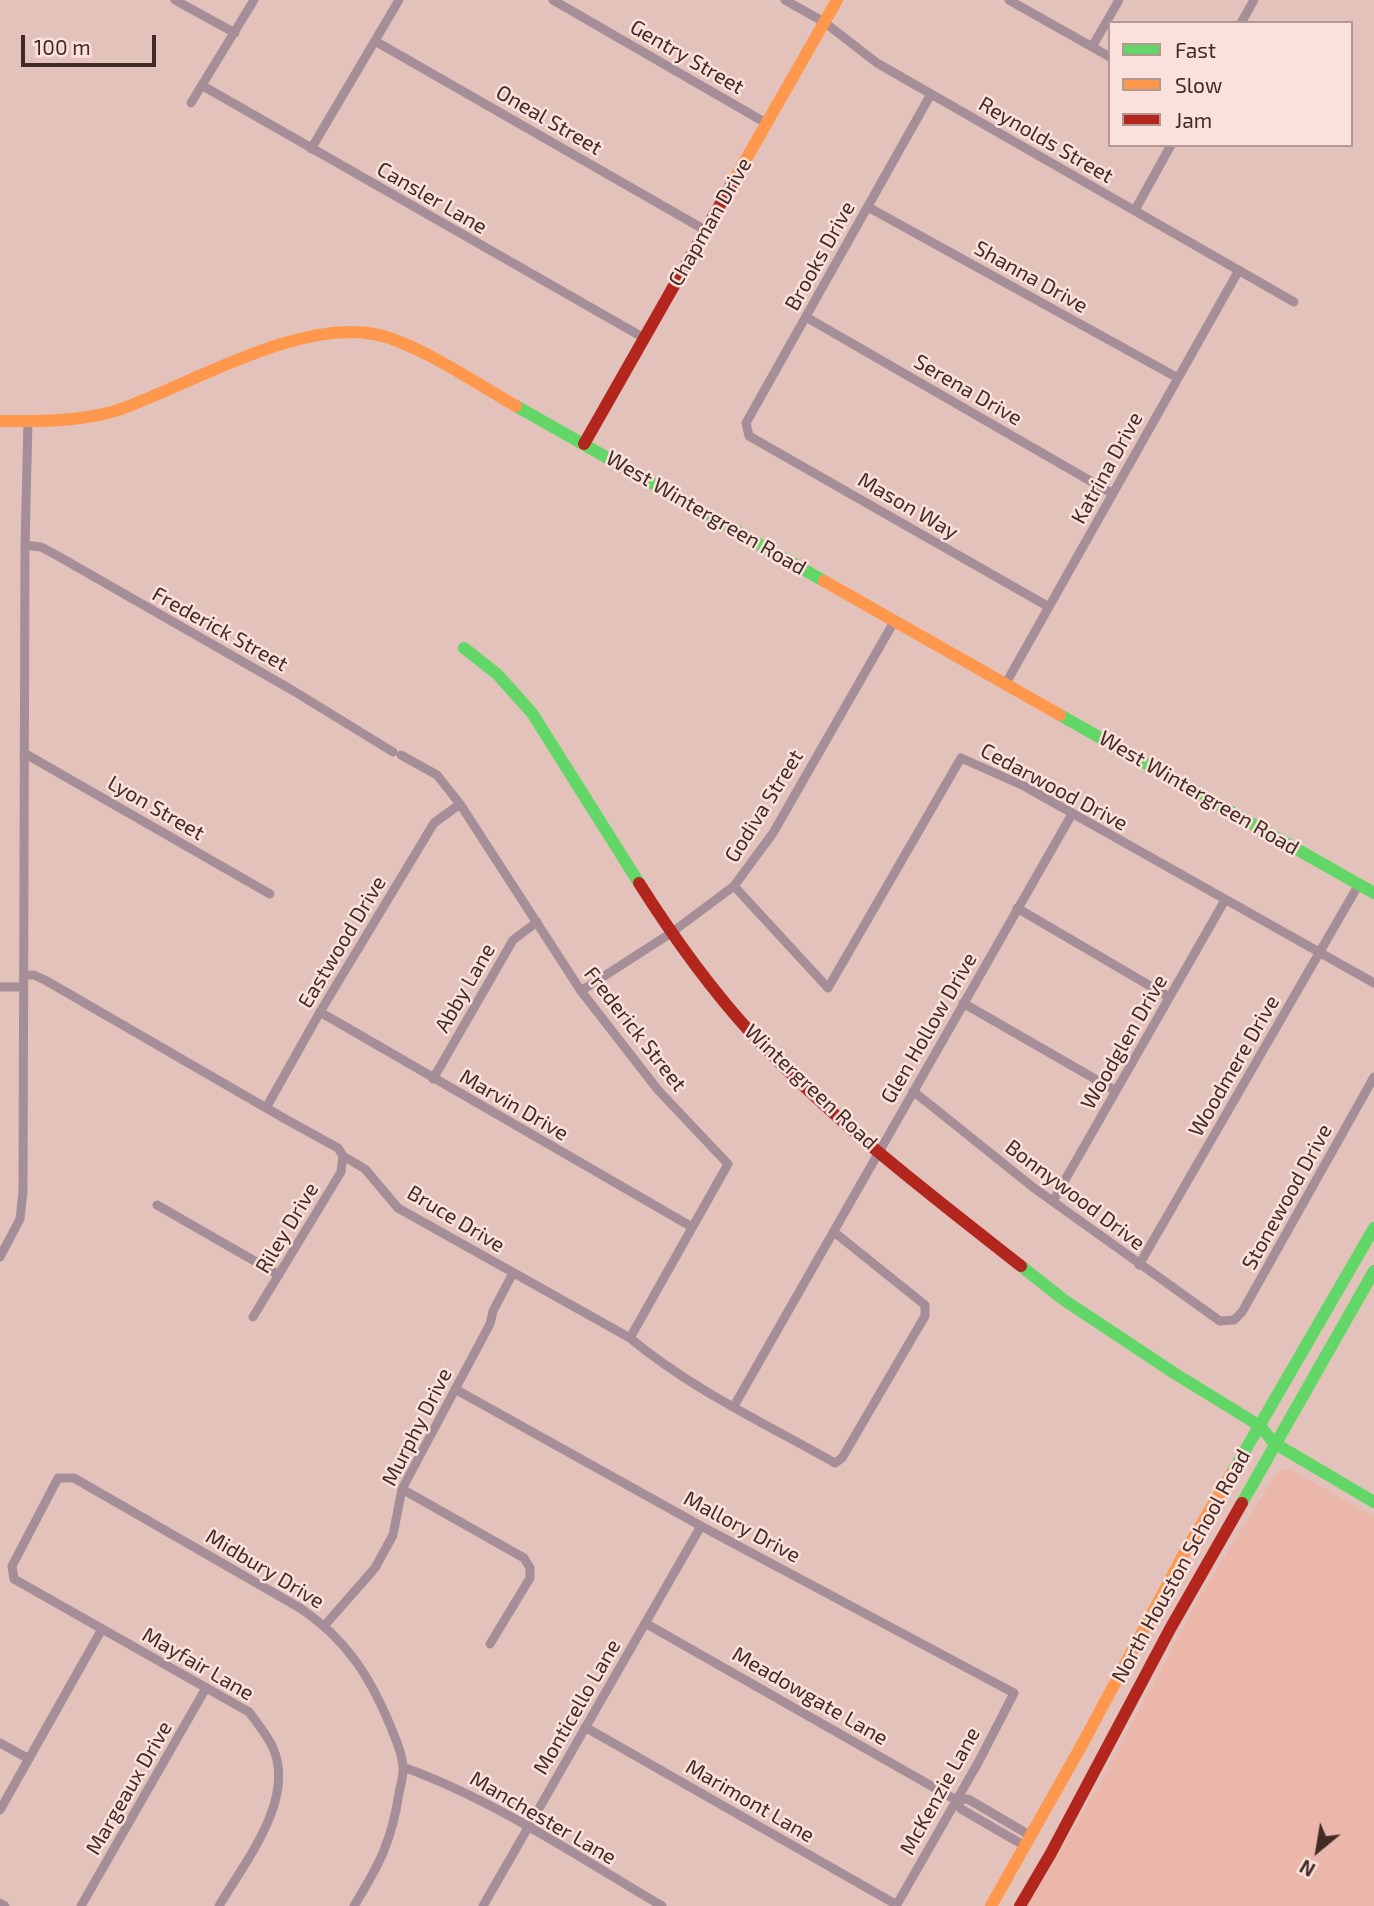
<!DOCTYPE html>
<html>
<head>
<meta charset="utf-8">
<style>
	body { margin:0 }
	#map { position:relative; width:1374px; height:1906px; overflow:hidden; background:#e2c2ba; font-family:"Exo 2",sans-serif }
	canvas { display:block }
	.legend { position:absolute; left:1108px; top:21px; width:245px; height:126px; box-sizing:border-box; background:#fbe1dc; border:2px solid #b19893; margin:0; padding:9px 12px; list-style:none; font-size:21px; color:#422a25 }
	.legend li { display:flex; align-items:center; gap:14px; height:35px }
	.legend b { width:35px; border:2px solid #b19893 }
	.north { position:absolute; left:1283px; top:1815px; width:70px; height:70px; -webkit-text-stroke:5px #fbe1dc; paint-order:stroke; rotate:210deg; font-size:19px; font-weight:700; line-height:28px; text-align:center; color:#422a25 }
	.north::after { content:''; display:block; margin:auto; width:24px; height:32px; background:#422a25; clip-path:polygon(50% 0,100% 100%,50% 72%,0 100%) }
	.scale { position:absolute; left:21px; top:35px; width:135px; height:32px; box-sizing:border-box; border:4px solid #422a25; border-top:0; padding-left:9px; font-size:21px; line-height:24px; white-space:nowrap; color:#422a25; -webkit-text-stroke:5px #fbe1dc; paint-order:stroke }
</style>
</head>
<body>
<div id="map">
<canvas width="1374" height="1906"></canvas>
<ul class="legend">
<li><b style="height:9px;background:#63d668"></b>Fast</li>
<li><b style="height:9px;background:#ff974d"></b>Slow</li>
<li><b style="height:9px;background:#b3261e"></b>Jam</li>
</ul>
<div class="north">N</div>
<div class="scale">100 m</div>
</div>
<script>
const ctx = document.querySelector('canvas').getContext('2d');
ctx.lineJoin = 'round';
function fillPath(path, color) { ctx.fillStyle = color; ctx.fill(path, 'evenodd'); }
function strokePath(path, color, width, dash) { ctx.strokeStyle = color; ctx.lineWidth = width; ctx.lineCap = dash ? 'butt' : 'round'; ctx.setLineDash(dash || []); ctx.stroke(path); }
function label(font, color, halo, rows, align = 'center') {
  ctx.font = font + ' "Exo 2",sans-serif'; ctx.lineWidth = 5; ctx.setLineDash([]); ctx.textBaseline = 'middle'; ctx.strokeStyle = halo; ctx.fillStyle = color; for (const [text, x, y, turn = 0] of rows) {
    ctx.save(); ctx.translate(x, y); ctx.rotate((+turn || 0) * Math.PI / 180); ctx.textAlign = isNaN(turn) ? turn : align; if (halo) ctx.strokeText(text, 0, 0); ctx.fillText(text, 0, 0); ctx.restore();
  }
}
fillPath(new Path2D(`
	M 1289,1469 L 1374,1517 L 1374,1906 L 1028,1906 L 1105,1774 L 1199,1598 L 1277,1472 Z`), '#ebb7ab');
strokePath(new Path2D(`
	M 175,0 L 235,33
	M 553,0 L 766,123
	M 785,0 L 824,22 L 877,63 L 1294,302
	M 1009,0 L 1110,57
	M 1241,23 L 1254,0
	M 375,41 L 705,230
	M 1092,47 L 1119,0
	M 203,86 L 644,338
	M 931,94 L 746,423 L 749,436 L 1049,607
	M 191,103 L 254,0
	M 311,149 L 399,0
	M 868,207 L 1178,378
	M 1135,210 L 1171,145
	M 806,317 L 1113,494
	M 25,545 L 41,547 L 58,556 L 292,690 L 393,752
	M 1006,683 L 1239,270
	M 24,753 L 270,894
	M 401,755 L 437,775 L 460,804 L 581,991 L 658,1090 L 728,1164 L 630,1338
	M 734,886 L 828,988 L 961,758 L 1024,786 L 1374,983
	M 1017,908 L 1169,997
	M 24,975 L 34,975 L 45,980 L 287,1120 L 338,1148 L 343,1156 L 365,1169 L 398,1208 L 630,1338 C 691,1389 766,1424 835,1463 L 842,1458 L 925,1316 L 925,1305 L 834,1232
	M 0,987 L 23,987
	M 581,991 L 671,933 L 734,886 L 773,833 L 895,620
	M 963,1003 L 1116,1091
	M 320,1012 L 692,1227
	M 433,1079 L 513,940 L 537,922
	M 913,1091 L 1034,1188 L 1220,1321 L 1234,1320 L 1242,1312 L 1374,1077
	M 266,1108 L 320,1012 L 434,823 L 460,804
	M 1053,1201 L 1225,900
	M 157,1205 L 279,1275
	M 0,1257 L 20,1219 L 23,1192 L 25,545 L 28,421
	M 1139,1265 L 1359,884
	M 253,1317 L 341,1172 L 343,1156
	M 455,1389 L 701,1526 L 1014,1693 L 979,1761 L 896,1906
	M 734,1406 L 1072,814
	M 402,1489 L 524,1558 L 530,1568 L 530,1578 L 490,1644
	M 645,1623 L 956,1800 L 961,1809 L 1025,1846
	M 325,1625 L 375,1568 L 393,1535 L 402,1489 L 490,1324 L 493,1311 L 513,1273
	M 585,1727 L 897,1905
	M 0,1743 L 29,1759
	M 403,1767 C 493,1799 580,1858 662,1906
	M 956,1800 L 968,1799 L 1031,1836
	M 0,1810 L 102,1629
	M 0,1903 L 5,1906
	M 81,1906 L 206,1688
	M 219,1906 C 244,1863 296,1800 273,1748 C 268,1736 257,1723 249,1712 L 14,1579 L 12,1566 L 58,1478 L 74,1478 L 300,1608 C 346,1639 369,1675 390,1725 C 395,1738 402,1752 403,1766 C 404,1774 401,1784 399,1793 C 392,1841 379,1865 354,1906
	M 483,1906 L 701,1526`), '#a68e99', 9);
strokePath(new Path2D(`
	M 516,406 L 824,581
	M 464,648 L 497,674 L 532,713 L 639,883
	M 1060,715 L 1374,893
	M 1021,1266 L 1064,1300 L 1174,1373 L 1260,1426 L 1274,1443 L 1374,1502
	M 1232,1473 L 1374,1228
	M 1242,1503 L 1374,1271`), '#63d668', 12);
strokePath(new Path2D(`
	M 733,182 L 837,0
	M 0,421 C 38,421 74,422 111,412 C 125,409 138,402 151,397 C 213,371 307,321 374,334 C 416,342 477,384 516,406
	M 824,581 L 1060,715
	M 991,1906 L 1084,1741 L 1186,1550 L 1232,1473`), '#ff974d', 12);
strokePath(new Path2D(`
	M 584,444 L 733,182
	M 639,883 C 672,935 709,987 751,1033 C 831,1119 928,1193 1021,1266
	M 1020,1906 L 1051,1853 L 1170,1629 L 1242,1503`), '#b3261e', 12);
label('21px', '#422a25', '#fbe1dc', [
	["Gentry Street",687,57,30],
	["Oneal Street",549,120,30],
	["Reynolds Street",1046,140,30],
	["Cansler Lane",432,198,30],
	["Chapman Drive",710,222,-60],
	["Brooks Drive",820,256,-61],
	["Shanna Drive",1031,277,29],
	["Serena Drive",968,390,30],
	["Katrina Drive",1107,468,-61],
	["Mason Way",908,506,30],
	["West Wintergreen Road",706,513,30],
	["Frederick Street",220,629,29],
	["Cedarwood Drive",1054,787,28],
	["West Wintergreen Road",1199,793,30],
	["Godiva Street",764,806,-58],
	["Lyon Street",156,808,30],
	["Eastwood Drive",342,942,-59],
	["Abby Lane",465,988,-60],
	["Glen Hollow Drive",929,1028,-60],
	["Frederick Street",635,1029,52],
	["Woodglen Drive",1124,1042,-60],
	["Woodmere Drive",1234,1066,-60],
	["Wintergreen Road",811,1087,43],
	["Marvin Drive",514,1105,30],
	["Bonnywood Drive",1075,1195,37],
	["Stonewood Drive",1287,1197,-61],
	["Bruce Drive",456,1219,31],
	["Riley Drive",287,1228,-59],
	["Murphy Drive",417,1427,-63],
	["Mallory Drive",742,1527,28],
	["North Houston School Road",1181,1566,-61],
	["Midbury Drive",265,1569,31],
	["Mayfair Lane",198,1664,30],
	["Meadowgate Lane",810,1696,30],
	["Monticello Lane",577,1707,-60],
	["Margeaux Drive",129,1788,-60],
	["McKenzie Lane",940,1791,-61],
	["Marimont Lane",750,1801,30],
	["Manchester Lane",543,1818,30]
]);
</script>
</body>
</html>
